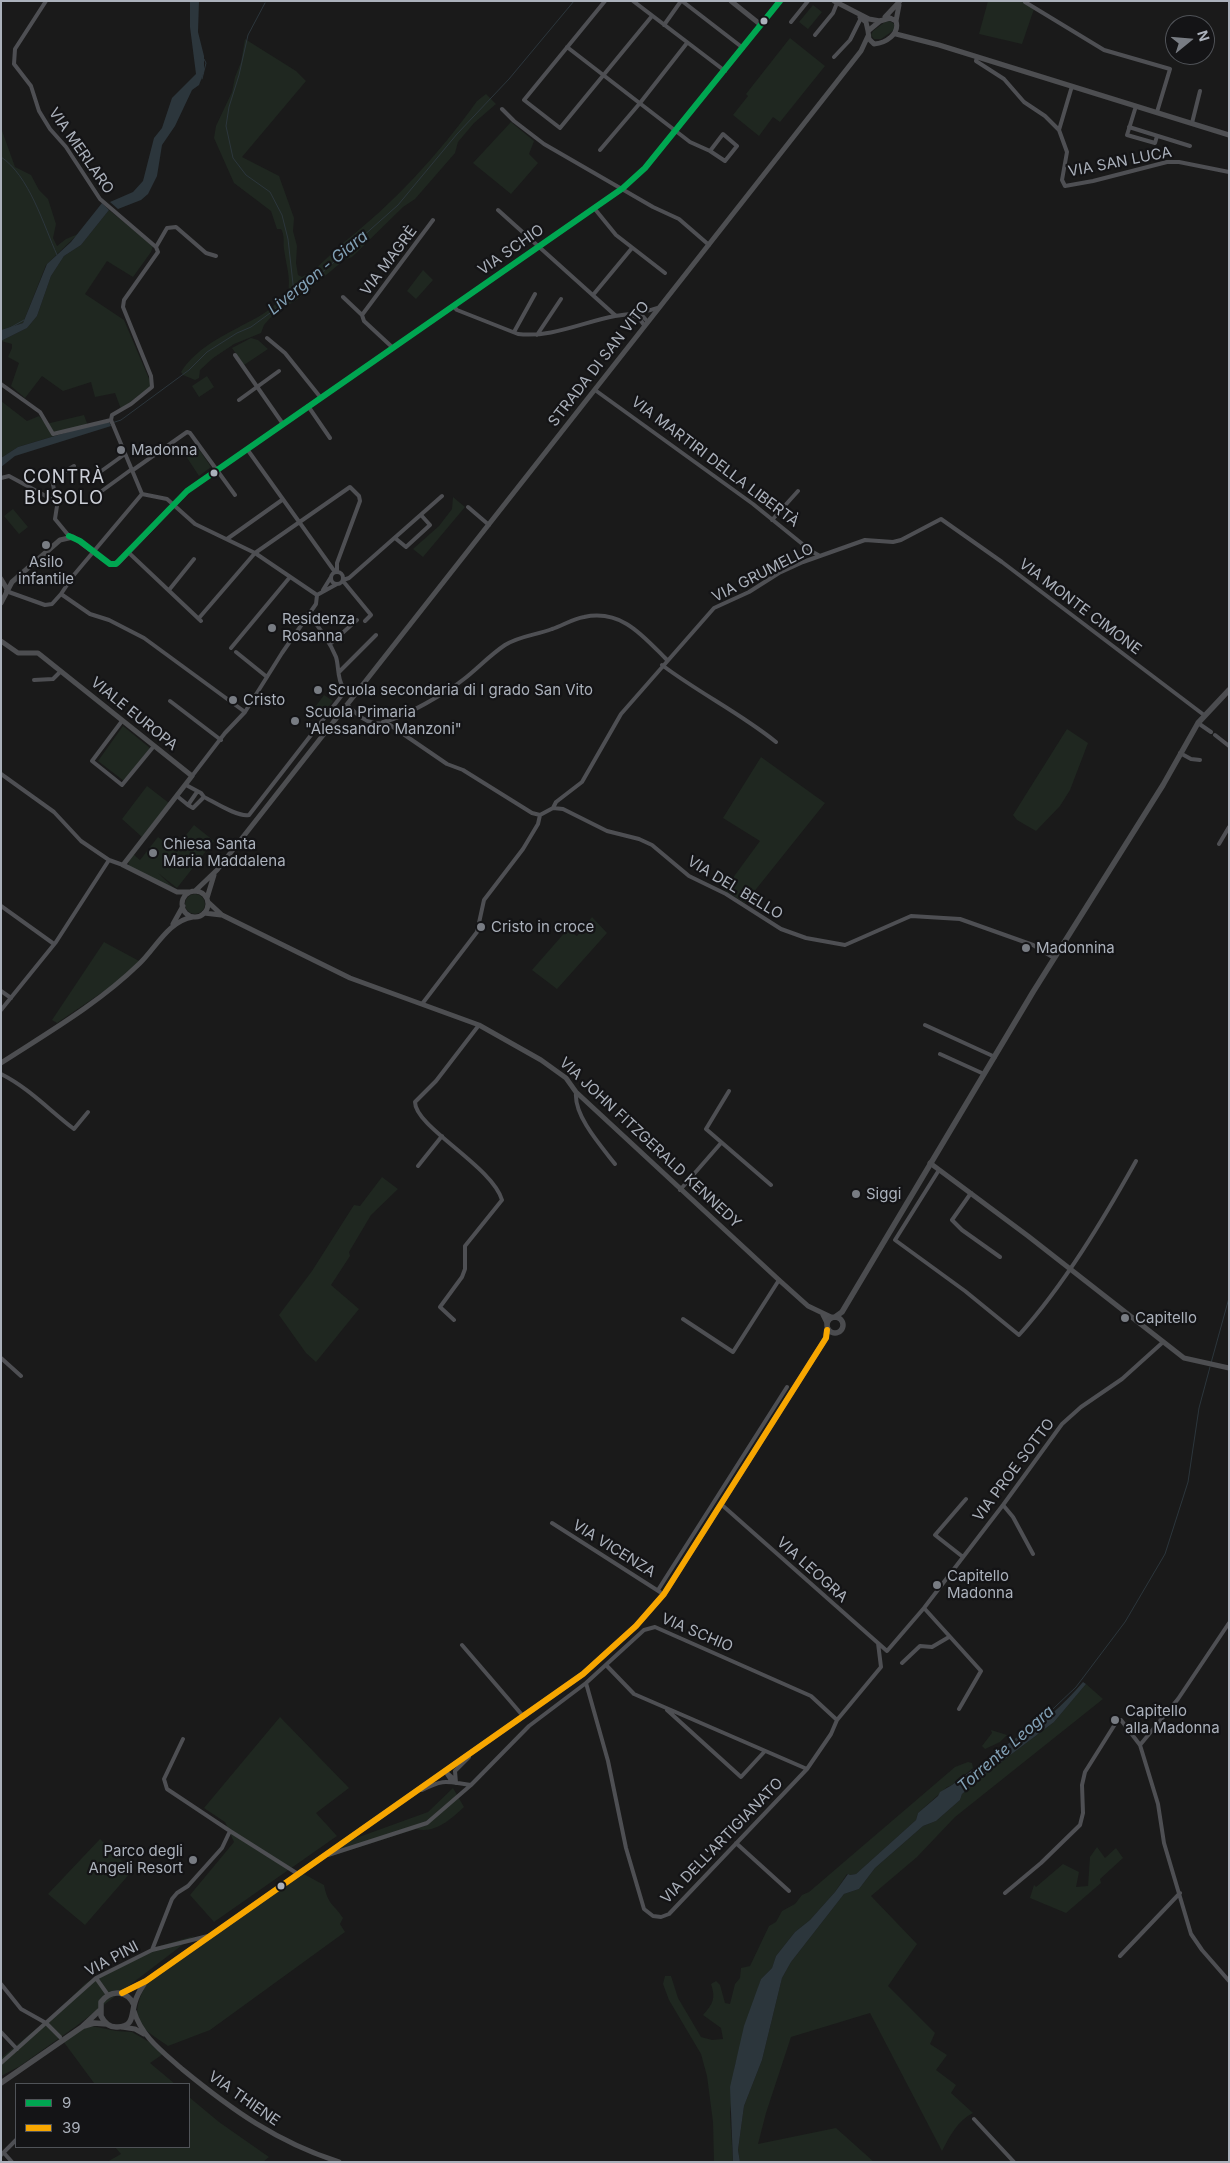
<!DOCTYPE html>
<html>
<head>
<meta charset="utf-8">
<style>
	body { margin:0 }
	#map { position:relative; width:1230px; height:2163px; overflow:hidden; background:#1a1a1a; font-family:Inter,sans-serif }
	canvas { display:block }
	.frame { position:absolute; inset:0; border:2px solid #abb1bb; pointer-events:none }
	.legend { position:absolute; left:15px; top:2083px; width:175px; height:65px; box-sizing:border-box; background:#141416; border:1px solid #505358; margin:0; padding:6px 9px; list-style:none; font-size:15px; color:#abb1bb }
	.legend li { display:flex; align-items:center; gap:10px; height:25px }
	.legend b { width:25px; border:1px solid #505358 }
	.north { position:absolute; left:1165px; top:15px; width:50px; height:50px; box-sizing:border-box; background:#141416; border:1px solid #505358; border-radius:50%; rotate:73deg; font-size:14px; font-weight:700; line-height:20px; text-align:center; color:#abb1bb }
	.north::after { content:''; display:block; margin:auto; width:18px; height:22px; background:#787c83; clip-path:polygon(50% 0,100% 100%,50% 72%,0 100%) }
</style>
</head>
<body>
<div id="map">
<canvas width="1230" height="2163"></canvas>
<div class="frame"></div>
<ul class="legend">
<li><b style="height:6px;background:#00a651"></b>9</li>
<li><b style="height:6px;background:#f7a600"></b>39</li>
</ul>
<div class="north">N</div>
</div>
<script>
const ctx = document.querySelector('canvas').getContext('2d');
ctx.lineJoin = 'round';
function fillPath(path, color) { ctx.fillStyle = color; ctx.fill(path, 'evenodd'); }
function strokePath(path, color, width, dash) { ctx.strokeStyle = color; ctx.lineWidth = width; ctx.lineCap = dash ? 'butt' : 'round'; ctx.setLineDash(dash || []); ctx.stroke(path); }
function label(font, color, halo, rows, align = 'center') {
  ctx.font = font + ' Inter,sans-serif'; ctx.lineWidth = 4.5; ctx.setLineDash([]); ctx.textBaseline = 'middle'; ctx.strokeStyle = halo; ctx.fillStyle = color; for (const [text, x, y, turn = 0] of rows) {
    ctx.save(); ctx.translate(x, y); ctx.rotate((+turn || 0) * Math.PI / 180); ctx.textAlign = isNaN(turn) ? turn : align; if (halo) ctx.strokeText(text, 0, 0); ctx.fillText(text, 0, 0); ctx.restore();
  }
}
fillPath(new Path2D(`
	M 988,1 L 1022,1 L 1034,9 L 1022,44 L 979,34 Z
	M 813,5 L 822,12 L 808,29 L 799,22 Z
	M 890,21 L 894,24 L 894,30 L 881,39 L 874,39 L 871,35 L 873,31 L 885,22 Z
	M 790,38 L 825,66 L 780,122 L 773,117 L 759,136 L 733,115 L 748,96 L 746,94 Z
	M 245,39 L 296,71 L 306,81 L 242,157 L 279,176 L 294,218 L 293,231 L 297,246 L 296,263 L 298,275 L 302,277 C 318,269 329,255 343,243 C 394,203 439,154 477,101 L 486,94 L 496,104 L 474,123 L 458,142 L 455,153 L 415,199 L 403,207 L 352,257 L 344,260 L 294,302 L 278,309 L 264,325 L 261,333 L 234,344 L 213,358 L 200,370 L 199,378 L 195,380 L 183,375 L 181,372 C 198,345 231,332 258,317 C 269,311 279,301 288,293 C 291,277 286,265 284,249 C 283,243 285,235 281,229 L 277,229 L 271,211 L 234,183 L 214,138 L 216,126 L 232,92 L 235,77 L 241,62 Z
	M 511,122 L 534,141 L 529,154 L 538,163 L 511,194 L 473,163 Z
	M 1,128 L 15,167 L 31,175 L 39,190 L 48,199 L 56,224 L 53,238 L 57,246 L 66,239 L 78,234 L 46,265 L 23,323 L 1,330 Z
	M 109,210 L 153,246 L 151,252 L 133,277 L 107,261 L 85,294 L 124,320 L 150,381 L 150,387 L 121,409 L 115,393 L 95,397 L 91,382 L 63,391 L 42,376 L 25,398 L 11,386 L 19,363 L 8,357 L 12,348 L 12,344 L 1,341 L 27,328 L 37,316 L 51,276 L 64,256 L 81,245 Z
	M 423,270 L 433,280 L 416,299 L 407,291 Z
	M 251,338 L 258,340 L 268,349 L 244,365 L 232,348 Z
	M 207,376 L 214,387 L 199,397 L 192,386 Z
	M 1,401 L 27,421 L 39,416 L 46,424 L 84,415 L 88,426 L 18,447 L 1,458 Z
	M 196,445 L 211,467 L 199,476 L 184,453 Z
	M 453,497 L 465,507 L 423,557 L 413,549 L 439,526 L 452,509 Z
	M 13,509 L 28,527 L 19,534 L 4,516 Z
	M 324,695 L 333,701 L 322,716 L 313,710 Z
	M 123,726 L 150,748 L 124,781 L 98,761 Z
	M 1067,729 L 1088,743 L 1070,790 L 1060,806 L 1036,831 L 1017,820 L 1013,815 Z
	M 761,757 L 825,803 L 745,903 L 724,890 L 760,841 L 723,818 Z
	M 147,786 L 169,803 L 142,837 L 122,819 Z
	M 194,825 L 214,841 L 177,888 L 158,873 L 175,889 L 129,866 L 128,860 L 133,854 L 140,860 L 158,837 L 177,852 L 178,851 L 175,849 Z
	M185 904a10 10 0 1 1 20 0a10 10 0 1 1-20 0Z
	M 592,917 L 607,933 L 557,989 L 532,970 L 567,930 L 577,936 Z
	M 104,942 L 139,961 L 116,983 L 57,1023 L 52,1020 Z
	M 382,1177 L 398,1189 L 371,1215 L 349,1252 L 350,1256 L 331,1285 L 359,1309 L 316,1362 L 306,1353 L 279,1315 L 312,1271 L 354,1205 L 360,1206 Z
	M 1086,1684 L 1103,1699 L 955,1817 L 917,1857 L 871,1896 L 917,1944 L 888,1986 L 935,2033 L 930,2044 L 947,2055 L 936,2070 L 956,2085 L 951,2093 L 973,2113 C 957,2121 950,2136 942,2151 L 870,2013 L 791,2037 L 766,2113 L 758,2144 L 836,2128 L 874,2162 L 740,2162 L 738,2150 L 744,2106 L 762,2060 L 782,1978 L 791,1962 L 844,1894 L 859,1889 L 875,1868 L 923,1826 L 936,1821 L 960,1800 L 962,1794 L 984,1775 L 1054,1722 Z
	M 280,1717 L 349,1788 L 316,1813 L 337,1836 L 214,1922 L 190,1895 L 234,1842 L 225,1822 L 204,1808 Z
	M 991,1730 L 1007,1735 L 1000,1742 L 985,1749 L 982,1746 L 992,1733 Z
	M 968,1762 L 972,1763 L 973,1768 L 952,1785 L 947,1787 L 918,1813 L 916,1820 L 856,1874 L 850,1875 L 847,1874 L 835,1892 L 810,1920 L 795,1932 L 776,1956 L 772,1968 L 761,1979 L 735,2065 L 730,2113 L 733,2162 L 714,2162 L 713,2122 L 707,2076 L 701,2054 L 669,2000 L 663,1984 L 665,1976 L 671,1976 L 678,1998 L 701,2037 L 712,2040 L 723,2039 L 721,2028 L 703,2015 C 713,2004 716,1998 711,1984 L 716,1981 L 720,1985 L 725,2003 L 730,2004 L 735,1984 L 740,1978 L 741,1968 L 750,1966 L 769,1926 L 776,1922 L 782,1911 L 795,1904 L 802,1895 L 809,1892 L 955,1767 Z
	M 453,1788 L 464,1807 C 451,1819 435,1834 416,1829 L 319,1860 L 348,1841 L 428,1812 Z
	M 100,1839 L 132,1871 L 85,1925 L 48,1894 Z
	M 1097,1847 L 1105,1858 L 1116,1848 L 1123,1858 L 1100,1879 L 1101,1883 L 1066,1913 L 1030,1898 L 1034,1885 L 1036,1887 L 1063,1864 L 1079,1872 L 1076,1887 L 1088,1886 L 1090,1857 Z
	M 302,1873 L 324,1885 C 328,1905 333,1903 343,1918 L 340,1924 L 345,1932 L 210,2030 L 168,2046 C 160,2040 149,2034 142,2026 C 132,2015 140,1994 147,1984 Z
	M 194,1936 L 75,2027 L 20,2066 L 1,2076 L 1,2058 L 54,2014 L 86,1983 L 104,1972 L 156,1947 Z
	M 92,2026 L 116,2031 L 132,2032 L 156,2046 L 163,2054 L 150,2063 L 175,2084 L 93,2084 L 94,2083 L 63,2041 L 79,2030 Z
	M 189,2097 L 219,2122 L 269,2157 L 263,2162 L 107,2162 L 121,2154 L 115,2147 L 189,2147 Z`), '#1f2720');
fillPath(new Path2D(`
	M 190,1 L 199,1 L 198,32 L 204,56 L 204,72 L 199,85 L 192,90 L 175,126 L 162,145 L 157,176 L 148,194 L 141,200 L 118,209 L 110,202 L 133,192 L 143,181 L 154,138 L 162,128 L 172,98 L 196,74 L 190,27 Z
	M 102,203 L 109,210 L 81,245 L 64,256 L 51,276 L 37,316 L 27,328 L 1,341 L 1,330 L 23,323 L 47,264 L 71,242 Z
	M 108,420 L 111,426 L 15,456 L 1,467 L 1,458 L 18,447 Z
	M 1083,1682 L 1086,1684 L 1054,1722 L 984,1775 L 962,1794 L 960,1800 L 936,1821 L 923,1826 L 875,1868 L 859,1889 L 844,1894 L 791,1962 L 782,1978 L 762,2060 L 744,2106 L 738,2150 L 740,2162 L 733,2162 L 730,2087 L 744,2026 L 761,1979 L 772,1968 L 776,1956 L 795,1932 L 810,1920 L 835,1892 L 848,1874 L 850,1875 L 856,1874 L 916,1820 L 918,1813 L 938,1796 L 940,1792 L 952,1785 L 1016,1738 C 1042,1725 1064,1704 1083,1682 Z`), '#2c363c');
strokePath(new Path2D(`
	M 265,3 L 248,35 L 239,75 L 229,107 L 226,126 L 233,158 L 246,175 L 270,192 L 282,215 L 288,239 L 294,293
	M 202,79 L 206,63 L 204,59
	M 1,157 C 29,175 44,226 57,255
	M 8,329 L 24,320
	M 109,424 L 121,420 L 189,370 L 207,352 L 237,333 L 251,327 L 281,305 L 326,269 L 398,205 L 457,134 L 509,79 L 574,1
	M 1211,1363 L 1229,1298
	M 1034,1727 L 1076,1687 L 1125,1622 L 1165,1554 L 1188,1482 L 1199,1408 L 1210,1367`), '#2c363c', 1);
strokePath(new Path2D(`
	M 46,1 L 15,49 L 14,64 L 31,86 L 39,111 L 50,129 L 66,147 L 100,199 L 156,247
	M 605,1 L 524,100 L 560,128 L 652,16
	M 633,1 L 725,71
	M 682,1 L 743,48
	M 1025,2 L 1104,50 L 1170,69 L 1157,112
	M 791,22 L 808,1
	M 664,25 L 681,1
	M 815,35 L 833,13 L 837,3
	M 567,47 L 690,142 L 710,151 L 725,161 L 737,146 L 723,134 L 710,151
	M 834,57 L 850,40 L 861,18
	M 977,57 L 976,61 L 1004,79 L 1024,102 L 1045,116 L 1059,130 L 1067,152 L 1062,180 L 1065,186 L 1093,181 L 1167,162 L 1179,162 L 1229,172
	M 1136,106 L 1127,135 L 1155,143 L 1157,136
	M 502,109 L 514,121 L 544,144 L 653,207 L 679,219 L 709,245
	M 1192,123 L 1200,91
	M 1129,127 L 1190,146
	M 1059,130 L 1072,86
	M 600,150 L 640,103 L 687,43
	M 594,208 L 616,235 L 665,273
	M 498,210 L 616,316
	M 593,295 L 632,248
	M 343,297 L 362,315 L 364,321 L 392,347
	M 453,306 L 457,310 L 518,334 C 551,338 583,322 615,316 C 629,314 644,313 657,308
	M 639,312 L 647,321
	M 362,315 L 433,220
	M 631,315 L 639,318 L 644,325
	M 514,332 L 535,294
	M 537,335 L 561,299
	M 267,338 L 285,353 L 321,398
	M 235,355 L 283,424
	M 1,384 L 40,412 L 53,434 L 111,420
	M 595,390 L 753,504 L 811,551 L 820,556
	M 239,400 L 279,371
	M 308,406 L 330,438
	M 111,420 L 112,415 L 131,404 L 152,387 L 151,376 L 123,307 L 124,300 L 158,252 L 156,247 L 167,228 L 176,227 L 206,253 L 216,256
	M 111,420 L 142,494
	M 247,449 L 335,572
	M 133,470 L 187,432 L 190,433 L 235,495
	M 100,472 L 125,454
	M 1,478 L 9,476 L 55,501
	M 99,493 L 132,469
	M 142,494 L 167,499 L 195,524 L 255,553 L 317,595 L 316,604 L 282,653 L 245,712 L 225,733 L 192,776
	M 468,507 L 489,525
	M 772,520 L 798,491
	M 69,536 L 55,519 L 57,506 L 52,479 L 74,466
	M 395,538 L 406,547 L 430,525 L 421,515
	M 227,539 L 282,500
	M 128,552 L 201,621
	M331 578a6 6 0 1 1 12 0a6 6 0 1 1-12 0Z
	M 343,580 L 349,578 L 442,496
	M 343,581 L 371,615 L 365,621
	M 169,590 L 194,559
	M 323,590 L 331,577
	M 6,591 L 45,605 L 52,604 L 61,594 L 90,614 L 109,620 L 144,638 L 245,712
	M 61,594 L 73,576 L 142,494
	M 317,595 L 337,584
	M 308,614 C 319,627 330,642 336,657 C 339,666 337,679 343,687 C 347,692 352,691 358,690
	M 199,618 L 255,553 L 350,487 L 359,496 L 360,501 L 337,563 L 337,572
	M 330,644 L 357,620
	M 231,648 L 290,577
	M 236,652 L 267,677
	M 662,665 C 699,693 740,713 776,742
	M 339,672 L 376,635
	M 34,680 L 53,679 L 60,672
	M 170,701 L 221,740
	M 347,705 C 355,712 363,721 374,723 C 381,724 384,723 390,725 L 447,764 L 463,770 L 532,813 L 540,815 L 553,808 L 563,809 L 607,831 L 639,839 L 652,845 L 689,876 L 726,894 L 781,929 L 806,938 L 845,945 L 911,916 L 960,919 L 1033,945 L 1054,958
	M 122,721 L 92,761 L 122,785 L 154,746
	M 383,722 C 403,718 448,692 464,679 C 478,668 490,655 505,645 C 519,636 536,635 552,629 C 562,626 572,619 584,617 C 622,609 643,636 667,660
	M 1198,723 L 1211,732
	M 1215,735 L 1229,746
	M 1180,753 L 1191,759 L 1200,760
	M 1,774 L 54,812 L 81,841 L 109,860 L 123,865
	M 186,785 L 201,793 L 204,797 C 214,802 239,818 249,815 L 346,690
	M 197,792 L 188,805 L 193,808 L 204,797
	M 177,796 L 188,805
	M 553,808 L 556,802 L 582,782 L 621,714 L 714,608 L 749,592 L 779,573 L 803,562 L 865,540 L 893,542 L 901,540 L 941,519 L 1002,562 L 1204,715
	M 1219,844 L 1229,827
	M 1,906 L 54,944
	M 1,991 L 11,998
	M 422,1004 L 477,932 L 484,900 L 523,849 L 538,824 L 540,815
	M 1,1010 L 56,942 L 109,860
	M 925,1025 L 995,1057
	M 940,1054 L 984,1074
	M 1,1074 C 29,1088 49,1110 74,1129 L 88,1112
	M 729,1091 L 706,1129 L 771,1185
	M 576,1093 C 574,1116 601,1146 615,1164
	M 418,1166 L 442,1136
	M 939,1170 L 895,1240 L 965,1291 L 1019,1335 C 1064,1285 1103,1220 1136,1161
	M 680,1190 L 721,1143
	M 971,1193 L 952,1220 L 962,1230 L 1000,1257
	M 683,1319 L 733,1352 L 779,1280
	M 454,1320 L 440,1307 L 462,1277 L 465,1269 L 465,1246 L 502,1200 C 492,1166 415,1127 415,1102 L 436,1081 L 479,1025
	M 1,1358 L 21,1376
	M 722,1505 L 887,1651 L 924,1608 L 1003,1505 L 1062,1424 L 1081,1407 L 1122,1379 L 1162,1343
	M 1003,1505 L 1013,1517 L 1033,1554
	M 552,1523 L 660,1592
	M 963,1557 L 935,1535 L 966,1499
	M 658,1590 L 787,1387
	M 924,1608 L 981,1671 L 959,1709
	M 1229,1623 L 1178,1699 L 1140,1745 L 1158,1804 L 1164,1843 L 1191,1934 L 1202,1950 L 1229,1981
	M 462,1645 L 523,1716
	M 902,1663 L 920,1646 L 932,1647 L 949,1637
	M 606,1665 L 634,1694 L 807,1769
	M 586,1683 L 608,1761 L 626,1848 L 644,1909 L 653,1916 L 661,1917 L 669,1914 L 807,1769 L 831,1734 L 837,1720 L 881,1667 L 878,1643
	M 667,1710 L 741,1777 L 765,1751
	M 183,1739 L 164,1779 L 167,1789 L 230,1831
	M 452,1782 L 445,1771 L 454,1779
	M 456,1783 L 455,1771 L 469,1757
	M 422,1790 C 445,1778 447,1782 471,1785 L 529,1726 L 586,1683 L 644,1630 L 655,1627 L 811,1696 L 837,1720
	M 736,1843 L 789,1891
	M 328,1855 L 427,1823 L 471,1785
	M 1005,1893 L 1041,1863 L 1080,1825 L 1083,1813 L 1082,1785 L 1085,1772 L 1117,1721 L 1121,1720 L 1140,1745
	M 152,1950 L 172,1899 L 177,1893 L 188,1886 L 222,1848 L 230,1831 L 298,1874
	M 1120,1956 L 1180,1893
	M 96,1978 L 108,1995
	M 1,1984 L 21,2009 L 46,2023 L 60,2037
	M 1,2032 L 17,2049
	M 1,2063 L 96,1978 L 152,1950 L 208,1936
	M 974,2119 L 1014,2162
	M 4,2153 L 12,2162
	M 1,2155 L 16,2140`), '#4e4f53', 4);
strokePath(new Path2D(`
	M 731,1 L 761,25
	M 834,1 L 869,19 L 880,21 L 890,18 L 896,21 C 900,34 886,43 874,44 L 869,39 L 868,31 L 880,21
	M 860,17 L 866,22 L 868,31
	M 885,17 L 900,1
	M 896,21 L 899,5
	M 896,34 L 939,45 L 1229,135
	M 1,579 L 7,589
	M 1,603 L 12,582 L 60,540 L 73,537 L 110,564 L 118,563 L 187,491 L 623,188 L 645,168 L 780,1
	M 1,641 L 18,653 L 38,653 L 192,776 L 123,865 L 177,892 L 190,892
	M 195,891 L 217,870 L 861,51 L 868,36
	M182 904a13 13 0 1 1 26 0a13 13 0 1 1-26 0Z
	M 207,898 L 214,875
	M 208,902 L 222,915 L 350,978 L 479,1025 L 541,1060 L 566,1078 L 576,1092 L 779,1280 L 808,1306 L 831,1317
	M 204,913 L 221,915
	M 173,924 L 183,906
	M 1,1063 C 49,1032 99,1003 139,964 C 156,948 168,921 193,917
	M 930,1163 L 1028,1236 L 1184,1358 L 1229,1368
	M 823,1315 L 827,1323
	M 134,2011 C 141,2036 163,2052 182,2069 C 232,2110 277,2142 339,2162
	M 122,2027 L 135,2029 L 144,2034`), '#4d4e51', 5);
strokePath(new Path2D(`
	M827 1325a8 8 0 1 1 16 0a8 8 0 1 1-16 0Z
	M 835,1317 L 842,1312 L 1033,992 L 1163,785 L 1198,723 L 1229,690
	M 122,1993 L 146,1981 L 583,1674 L 636,1626 L 664,1594 L 826,1338 L 827,1330
	M 134,2005 C 127,1990 111,1989 101,2002 L 101,2016 C 104,2022 109,2027 116,2027 C 135,2028 131,2013 135,2002 C 137,1995 140,1990 144,1984
	M 84,2026 L 94,2023 L 107,2024
	M 1,2083 L 82,2027 L 99,2011`), '#4b4c4f', 5.5);
strokePath(new Path2D(`
	M 69,536 L 80,541 L 110,564 L 116,564 L 187,491 L 623,188 L 645,168 L 780,1`), '#00a651', 6);
strokePath(new Path2D(`
	M 122,1993 L 146,1981 L 583,1674 L 636,1626 L 664,1594 L 826,1338 L 827,1330`), '#f7a600', 6);
for (const [x, y, r, color] of [
	[764,21,4.5,"#abb1bb"],
	[121,450,5,"#787c83"],
	[214,473,4.5,"#abb1bb"],
	[46,545,5,"#787c83"],
	[272,628,5,"#787c83"],
	[318,690,5,"#787c83"],
	[233,700,5,"#787c83"],
	[295,721,5,"#787c83"],
	[153,853,5,"#787c83"],
	[481,927,5,"#787c83"],
	[1026,948,5,"#787c83"],
	[856,1194,5,"#787c83"],
	[1125,1318,5,"#787c83"],
	[937,1585,5,"#787c83"],
	[1115,1720,5,"#787c83"],
	[193,1860,5,"#787c83"],
	[281,1886,4.5,"#abb1bb"]
]) { const dot = new Path2D(); dot.arc(x, y, r, 0, 2 * Math.PI); ctx.fillStyle = color; ctx.fill(dot); strokePath(dot, '#141416', 2); }
label('15px', '#abb1bb', '#141416', [
	["VIA MERLARO",81,151,55],
	["VIA SAN LUCA",1120,162,-11],
	["VIA SCHIO",511,250,-35],
	["VIA MAGRÈ",389,261,-53],
	["STRADA DI SAN VITO",599,364,-52],
	["VIA MARTIRI DELLA LIBERTÀ",715,462,37],
	["VIA GRUMELLO",763,573,-27],
	["VIA MONTE CIMONE",1080,607,37],
	["VIALE EUROPA",134,714,39],
	["VIA DEL BELLO",735,888,31],
	["VIA JOHN FITZGERALD KENNEDY",650,1143,43],
	["VIA PROE SOTTO",1014,1470,-53],
	["VIA VICENZA",614,1549,32],
	["VIA LEOGRA",812,1570,42],
	["VIA SCHIO",697,1633,23],
	["VIA DELL'ARTIGIANATO",722,1841,-46],
	["VIA PINI",112,1959,-28],
	["VIA THIENE",244,2099,35]
]);
label('15px', '#abb1bb', '#141416', [
	["Madonna",131,450],
	["Asilo",46,562,"center"],
	["infantile",46,579,"center"],
	["Residenza",282,619],
	["Rosanna",282,636],
	["Scuola secondaria di I grado San Vito",328,690],
	["Cristo",243,700],
	["Scuola Primaria",305,712],
	["\"Alessandro Manzoni\"",305,729],
	["Chiesa Santa",163,844],
	["Maria Maddalena",163,861],
	["Cristo in croce",491,927],
	["Madonnina",1036,948],
	["Siggi",866,1194],
	["Capitello",1135,1318],
	["Capitello",947,1576],
	["Madonna",947,1593],
	["Capitello",1125,1711],
	["alla Madonna",1125,1728],
	["Parco degli",183,1851,"right"],
	["Angeli Resort",183,1868,"right"]
], 'left');
label('italic 16px', '#82a1b6', '#141416', [
	["Livergon - Giara",318,273,-39],
	["Torrente Leogra",1006,1749,-41]
]);
ctx.letterSpacing = '1px';
label('18px', '#cccfd7', '#141416', [
	["CONTRÀ",64,478],
	["BUSOLO",64,499]
]);
ctx.letterSpacing = '0px';
</script>
</body>
</html>
